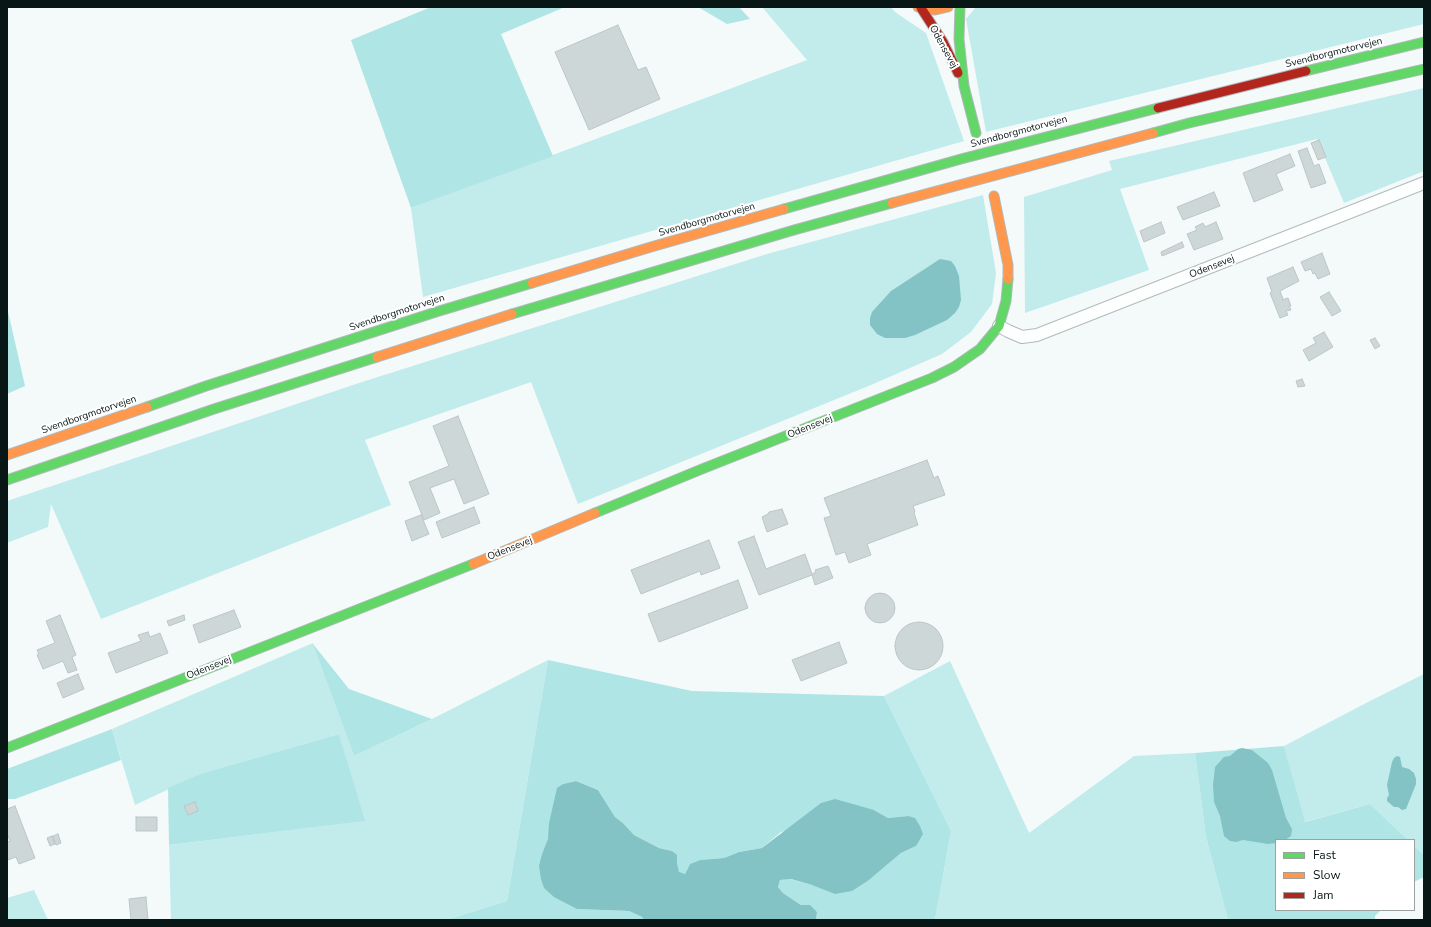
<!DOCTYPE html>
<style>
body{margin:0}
#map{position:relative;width:1431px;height:927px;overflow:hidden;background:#f4fafa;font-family:"Nunito Sans",sans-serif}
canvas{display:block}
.frame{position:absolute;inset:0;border:8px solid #081616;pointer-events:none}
.legend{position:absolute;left:1275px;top:839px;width:140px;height:72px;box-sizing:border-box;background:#fff;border:1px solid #9ca2a2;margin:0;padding:5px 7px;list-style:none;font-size:12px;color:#081616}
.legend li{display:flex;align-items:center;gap:8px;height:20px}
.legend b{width:20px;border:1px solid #9ca2a2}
</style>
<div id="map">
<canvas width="1431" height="927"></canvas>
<div class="frame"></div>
<ul class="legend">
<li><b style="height:5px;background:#63d668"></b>Fast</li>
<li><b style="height:5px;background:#ff974d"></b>Slow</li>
<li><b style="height:5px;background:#b3261e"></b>Jam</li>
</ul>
</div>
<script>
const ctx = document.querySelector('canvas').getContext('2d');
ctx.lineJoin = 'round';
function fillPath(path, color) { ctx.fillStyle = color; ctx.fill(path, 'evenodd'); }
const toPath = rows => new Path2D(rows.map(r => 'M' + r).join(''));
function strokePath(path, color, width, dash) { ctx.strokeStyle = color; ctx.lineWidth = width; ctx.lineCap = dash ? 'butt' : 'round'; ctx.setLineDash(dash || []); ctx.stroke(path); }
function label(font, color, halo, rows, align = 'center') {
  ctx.font = font + ' "Nunito Sans",sans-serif'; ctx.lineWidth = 4; ctx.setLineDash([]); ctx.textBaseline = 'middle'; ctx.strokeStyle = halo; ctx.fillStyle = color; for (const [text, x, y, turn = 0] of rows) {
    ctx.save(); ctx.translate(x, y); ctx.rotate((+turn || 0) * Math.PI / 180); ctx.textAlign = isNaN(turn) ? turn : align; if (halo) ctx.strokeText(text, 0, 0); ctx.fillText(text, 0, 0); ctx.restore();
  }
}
fillPath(toPath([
 [762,7,891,7,895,12,926,33,964,141,423,297,411,208,807,60],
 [976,7,1424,7,1424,24,986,132,966,19],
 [1424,88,1424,171,1344,203,1317,139,1120,189,1149,270,1025,313,1024,197,1112,170,1109,161],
 [983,195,996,273,992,304,971,332,942,354,871,385,578,504,531,382,365,440,391,505,101,619,51,504,48,527,7,543,7,501,362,382,767,254],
 [313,643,354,756,432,719,548,660,507,901,446,920,171,920,169,845,364,821,339,734,203,773,135,805,112,729],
 [950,661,1029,833,1134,756,1195,753,1206,837,1228,920,935,920,951,831,884,696],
 [1424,674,1424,855,1414,846,1414,840,1408,840,1370,804,1304,822,1284,746,1368,702],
 [34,890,48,920,7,920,7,898]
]), '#c2ebeb');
fillPath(toPath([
 [431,7,565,7,501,34,553,156,411,208,351,40],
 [698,7,739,7,750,19,727,24],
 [7,307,25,386,7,394],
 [313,644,349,689,432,719,354,756],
 [548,660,692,691,884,696,951,831,935,920,816,920,817,912,801,905,783,893,778,887,780,880,790,879,812,885,869,880,901,853,916,846,908,816,888,818,874,810,781,832,762,848,739,852,724,858,700,860,690,864,685,874,679,873,672,851,659,848,634,835,623,823,615,817,598,790,576,781,563,784,549,823,549,839,542,854,577,909,629,911,642,917,644,920,446,920,507,901],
 [112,729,121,760,15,799,7,799,7,769],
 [339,734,365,821,169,845,168,788,203,773],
 [1284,746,1305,822,1370,804,1408,840,1276,840,1276,910,1381,910,1375,916,1375,920,1228,920,1206,837,1195,753],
 [1414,846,1424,855,1424,877,1414,882]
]), '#b0e5e5');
fillPath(toPath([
 [940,259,951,261,955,266,959,276,961,300,959,307,955,313,947,320,915,335,905,338,885,338,877,334,870,325,870,318,872,312,891,291],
 [1242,748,1252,750,1268,763,1272,770,1286,818,1292,829,1291,836,1285,840,1276,840,1276,843,1268,844,1243,840,1236,842,1230,841,1224,836,1220,816,1214,802,1213,785,1215,767,1224,757,1230,756,1238,749],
 [1397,756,1400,757,1402,767,1409,769,1414,773,1416,779,1416,784,1406,809,1402,810,1398,807,1394,807,1387,801,1387,798,1389,795,1387,785,1392,762,1394,758],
 [576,781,598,790,615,817,623,823,634,835,659,848,672,851,677,855,677,864,679,872,685,874,690,864,700,860,724,858,739,852,762,848,821,803,835,799,874,810,888,818,908,816,915,818,920,826,923,834,916,846,901,853,869,880,852,891,835,894,812,885,791,879,780,880,778,887,783,893,801,905,810,905,817,912,816,920,644,920,642,917,629,911,577,909,554,897,544,888,541,879,539,866,542,854,548,839,549,823,557,788,563,784]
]), '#83c3c5');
const building = toPath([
 [618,25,638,70,646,67,660,99,589,130,555,52,618,25],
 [1319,140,1326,157,1318,160,1311,143,1319,140],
 [1307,148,1314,166,1319,164,1326,183,1311,188,1298,151,1307,148],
 [1290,154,1295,166,1276,174,1283,190,1254,202,1243,173,1290,154],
 [1214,192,1220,206,1183,220,1177,207,1214,192],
 [1161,222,1165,233,1144,242,1140,231,1161,222],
 [1216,222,1223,239,1194,250,1187,234,1197,230,1195,227,1203,223,1205,227,1216,222],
 [1182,242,1184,247,1162,256,1161,252,1182,242],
 [1322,253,1330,274,1318,279,1315,273,1313,274,1311,269,1305,271,1301,262,1322,253],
 [1293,267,1299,281,1280,291,1283,299,1282,300,1288,298,1291,306,1289,306,1291,310,1286,311,1288,315,1280,318,1270,293,1272,292,1267,278,1293,267],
 [1329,292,1341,311,1332,316,1320,297,1329,292],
 [1324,332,1333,347,1309,361,1303,350,1316,343,1313,338,1324,332],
 [1375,338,1380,346,1375,349,1370,340,1375,338],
 [1302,379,1305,386,1298,387,1296,381,1302,379],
 [458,416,489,494,464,504,454,479,430,488,440,513,424,520,409,482,449,466,433,426,458,416],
 [927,460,934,478,938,476,945,495,913,506,915,512,914,513,918,525,867,544,871,555,849,563,845,552,836,555,824,518,831,516,824,498,927,460],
 [474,507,480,523,442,538,436,522,474,507],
 [782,509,788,524,767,532,762,517,768,514,769,512,782,509],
 [421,515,429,534,412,541,405,521,421,515],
 [754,536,766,569,805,554,812,574,816,572,815,570,828,566,833,578,815,585,812,575,759,595,738,542,754,536],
 [709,540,720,568,701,575,700,571,641,594,631,570,709,540],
 [738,580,748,608,659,642,648,614,738,580],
 '865 608a15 15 0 1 1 30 0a15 15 0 1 1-30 0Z',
 [234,610,241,627,199,643,193,625,234,610],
 [60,615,76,655,72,657,77,670,68,673,63,661,43,669,37,655,39,654,37,650,55,643,46,621,60,615],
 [184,615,185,620,169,626,167,621,184,615],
 '895 646a24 24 0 1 1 48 0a24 24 0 1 1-48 0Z',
 [148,632,150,637,160,633,168,653,116,673,108,653,141,641,138,635,148,632],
 [839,642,847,663,801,681,792,660,839,642],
 [78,674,84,689,63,698,57,683,78,674],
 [195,802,198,811,188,815,184,806,195,802],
 [15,806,35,858,19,864,16,857,8,860,7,856,7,842,10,841,7,834,7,809,15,806],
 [136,817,157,817,157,831,136,831,136,817],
 [58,834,61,843,56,845,53,836,58,834],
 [52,836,55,844,50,846,47,838,52,836],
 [146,897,148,920,131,920,129,899,146,897]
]);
fillPath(building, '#ced7d7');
strokePath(building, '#bcc6c6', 1);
const street = toPath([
 [999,326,1008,331,1022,337,1037,335,1424,183]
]);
const fast = toPath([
 [960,7,959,39,964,86,976,133],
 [1306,71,1424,42],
 [1153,133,1189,123,1424,69],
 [784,209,961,159,1158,108],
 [512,314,794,230,892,203],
 [147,407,206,386,436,312,532,283],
 [7,480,214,409,377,357],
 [595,513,702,469,932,378,954,367,980,349,999,326,1006,301,1008,279],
 [7,748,473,564]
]);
const slow = toPath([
 [918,7,935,10,948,7],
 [994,196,1008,265,1008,279],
 [892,203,1153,133],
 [532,283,651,247,784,209],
 [377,357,512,314],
 [7,455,147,407],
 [473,564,595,513]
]);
const jam = toPath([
 [921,8,943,42,958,73],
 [1158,108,1306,71]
]);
strokePath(street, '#b0baba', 14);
strokePath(fast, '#b0baba', 11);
strokePath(slow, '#b0baba', 11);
strokePath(jam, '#b0baba', 11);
strokePath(street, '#fdfefe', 12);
strokePath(fast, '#63d668', 9);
strokePath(slow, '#ff974d', 9);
strokePath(jam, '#b3261e', 9);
label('10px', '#081616', '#fff', [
 ["Odensevej",943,47,61],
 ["Svendborgmotorvejen",1334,53,-14],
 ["Svendborgmotorvejen",1019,132,-15],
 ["Svendborgmotorvejen",707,220,-16],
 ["Odensevej",1212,267,-21],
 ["Svendborgmotorvejen",397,313,-18],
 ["Svendborgmotorvejen",89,415,-19],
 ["Odensevej",810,427,-22],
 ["Odensevej",510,549,-22],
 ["Odensevej",209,668,-22]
]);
</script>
